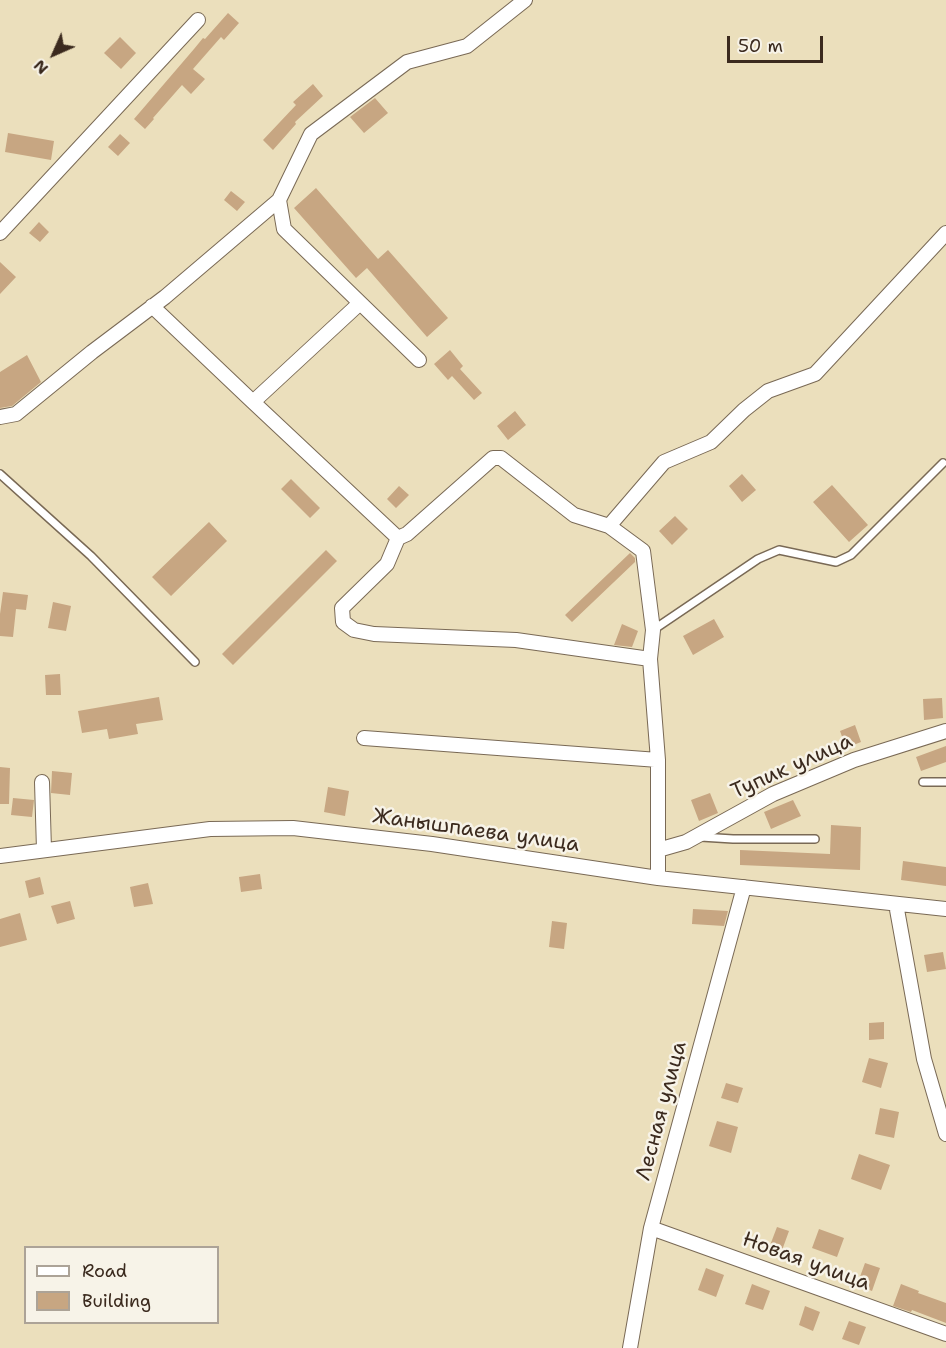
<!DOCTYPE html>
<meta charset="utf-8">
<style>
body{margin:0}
#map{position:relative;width:946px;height:1348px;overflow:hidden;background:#ebdfbc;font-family:"Shantell Sans",sans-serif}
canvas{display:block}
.legend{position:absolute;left:24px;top:1246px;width:195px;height:78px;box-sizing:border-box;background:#f7f3e8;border:2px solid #aca397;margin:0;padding:8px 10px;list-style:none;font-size:18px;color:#3b2a1e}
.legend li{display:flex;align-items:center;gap:12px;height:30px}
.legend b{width:30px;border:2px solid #aca397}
.north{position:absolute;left:24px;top:24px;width:60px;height:60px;-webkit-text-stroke:4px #f7f3e8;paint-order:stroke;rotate:225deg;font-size:16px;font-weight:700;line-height:24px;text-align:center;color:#3b2a1e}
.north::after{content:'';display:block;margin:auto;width:21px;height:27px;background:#3b2a1e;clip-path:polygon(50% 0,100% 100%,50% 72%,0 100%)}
.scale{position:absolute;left:727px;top:36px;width:96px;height:27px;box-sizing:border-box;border:3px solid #3b2a1e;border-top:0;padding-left:8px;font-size:18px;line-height:21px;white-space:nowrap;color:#3b2a1e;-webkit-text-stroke:4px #f7f3e8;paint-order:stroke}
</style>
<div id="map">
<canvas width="946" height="1348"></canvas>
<ul class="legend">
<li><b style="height:8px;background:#fff"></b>Road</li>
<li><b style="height:16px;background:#c7a682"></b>Building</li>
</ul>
<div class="north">N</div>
<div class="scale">50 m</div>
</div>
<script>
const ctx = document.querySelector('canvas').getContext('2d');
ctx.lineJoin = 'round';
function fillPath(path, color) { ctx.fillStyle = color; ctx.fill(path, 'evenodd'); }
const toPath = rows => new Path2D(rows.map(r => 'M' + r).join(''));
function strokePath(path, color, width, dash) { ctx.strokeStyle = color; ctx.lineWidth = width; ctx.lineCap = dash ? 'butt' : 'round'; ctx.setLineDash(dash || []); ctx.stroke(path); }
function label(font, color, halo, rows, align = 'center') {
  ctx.font = font + ' "Shantell Sans",sans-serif'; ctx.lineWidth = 5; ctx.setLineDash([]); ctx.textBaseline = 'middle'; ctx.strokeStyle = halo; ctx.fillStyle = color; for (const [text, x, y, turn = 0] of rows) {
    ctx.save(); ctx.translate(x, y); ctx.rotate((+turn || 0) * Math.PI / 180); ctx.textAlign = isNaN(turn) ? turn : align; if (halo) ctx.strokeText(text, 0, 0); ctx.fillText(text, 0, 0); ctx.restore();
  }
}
fillPath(toPath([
 [228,13,239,23,224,40,221,37,193,69,205,79,191,94,182,85,153,118,154,119,145,129,134,119,194,49,203,38,205,39],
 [120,37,136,53,121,69,104,53],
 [313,84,323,96,295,122,296,124,273,150,263,140,296,105,293,102],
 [375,98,388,113,364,133,350,117],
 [8,133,54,141,51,160,5,152],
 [120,134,130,143,118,156,108,147],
 [316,188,378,259,388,250,448,318,427,337,367,268,356,278,294,208],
 [231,191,245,202,237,211,224,200],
 [39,222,49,232,40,242,29,233],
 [0,262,16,277,0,294],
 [450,350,463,366,460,369,482,393,474,400,452,376,448,380,434,364],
 [27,355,41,382,12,406,0,408,0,372],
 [515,411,526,425,508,440,497,426],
 [742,474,756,490,742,502,729,486],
 [291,479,320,508,310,518,281,489],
 [832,485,868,525,849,542,813,502],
 [399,486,409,495,396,508,387,499],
 [675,516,688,529,672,545,659,531],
 [209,522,227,541,171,596,152,577],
 [326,550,337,561,233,665,222,654],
 [630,553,635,558,635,562,572,622,565,615],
 [3,592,28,595,26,610,16,609,13,637,0,636,0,614],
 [53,602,71,606,66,631,48,628],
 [714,619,724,637,693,655,683,636],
 [622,624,638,631,632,647,614,645],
 [60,674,61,695,46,695,45,675],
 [159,697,163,720,136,724,138,734,109,739,107,729,82,733,78,711],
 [942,698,943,718,924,720,923,699],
 [855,725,861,742,846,748,840,731],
 [946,746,946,762,921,771,916,757],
 [0,767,10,768,9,804,0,804],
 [52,771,72,773,70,795,51,793],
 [328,787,349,791,345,816,324,812],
 [710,793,718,813,699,821,691,800],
 [13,798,34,800,32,817,11,815],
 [793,800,801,816,771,829,764,812],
 [831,825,861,827,860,870,740,865,740,850,830,854],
 [903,861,946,867,946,886,901,880],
 [260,874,262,889,241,892,239,877],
 [40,877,44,894,29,898,25,881],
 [148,883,153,904,134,907,130,887],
 [70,901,75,919,57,924,51,906],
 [693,909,728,911,724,926,692,924],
 [20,913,27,940,0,947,0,919],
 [552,921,567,923,564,949,549,947],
 [943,952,946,969,927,972,924,955],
 [884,1022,884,1039,869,1040,869,1023],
 [869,1058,888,1063,881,1088,862,1082],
 [726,1083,743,1088,738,1103,721,1098],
 [880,1108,899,1112,894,1138,875,1134],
 [717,1121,738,1127,731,1153,709,1146],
 [859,1154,890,1165,881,1190,851,1179],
 [777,1227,789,1231,781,1253,769,1248],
 [819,1229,844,1238,837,1257,812,1248],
 [865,1263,880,1268,872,1291,857,1285],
 [706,1268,724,1275,716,1297,698,1290],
 [752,1284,770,1291,763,1310,745,1304],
 [901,1284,919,1291,918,1293,946,1303,946,1323,912,1310,911,1312,893,1306],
 [805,1306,820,1312,813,1331,799,1325],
 [849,1321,866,1327,859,1345,842,1339]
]), '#c7a682');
const lane = toPath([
 [0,474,91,556,195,662],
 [653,630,758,559,779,550,836,562,851,555,943,463],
 [923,782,946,782],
 [701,837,733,839,815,839]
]);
const street = toPath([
 [279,200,284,229,419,360],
 [0,233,198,20],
 [152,306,253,402,360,303],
 [253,402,398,538,407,534,493,458,501,458,574,515,609,526],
 [0,417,16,414,92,352,165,297,279,200,311,134,407,62,467,46,525,0],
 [398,538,387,564,342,608,343,622,354,630,374,634,516,640,650,659],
 [364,738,658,760],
 [42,782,44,850],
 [658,850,686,842,773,794,854,760,946,731],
 [0,856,210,829,293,828,432,844,658,878,946,909],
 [658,878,658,760,650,659,653,630,643,551,609,526,664,462,711,442,744,410,768,391,815,374,946,233],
 [896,904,924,1059,946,1134],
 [651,1228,946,1334],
 [630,1348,651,1228,744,887]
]);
strokePath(lane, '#796955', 10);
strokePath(street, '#796955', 16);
strokePath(lane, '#fff', 7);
strokePath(street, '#fff', 14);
label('21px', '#3b2a1e', '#f7f3e8', [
 ["Тупик улица",792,767,-24],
 ["Жанышпаева улица",476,831,8],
 ["Лесная улица",662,1111,-75],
 ["Новая улица",806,1262,20]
]);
</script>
